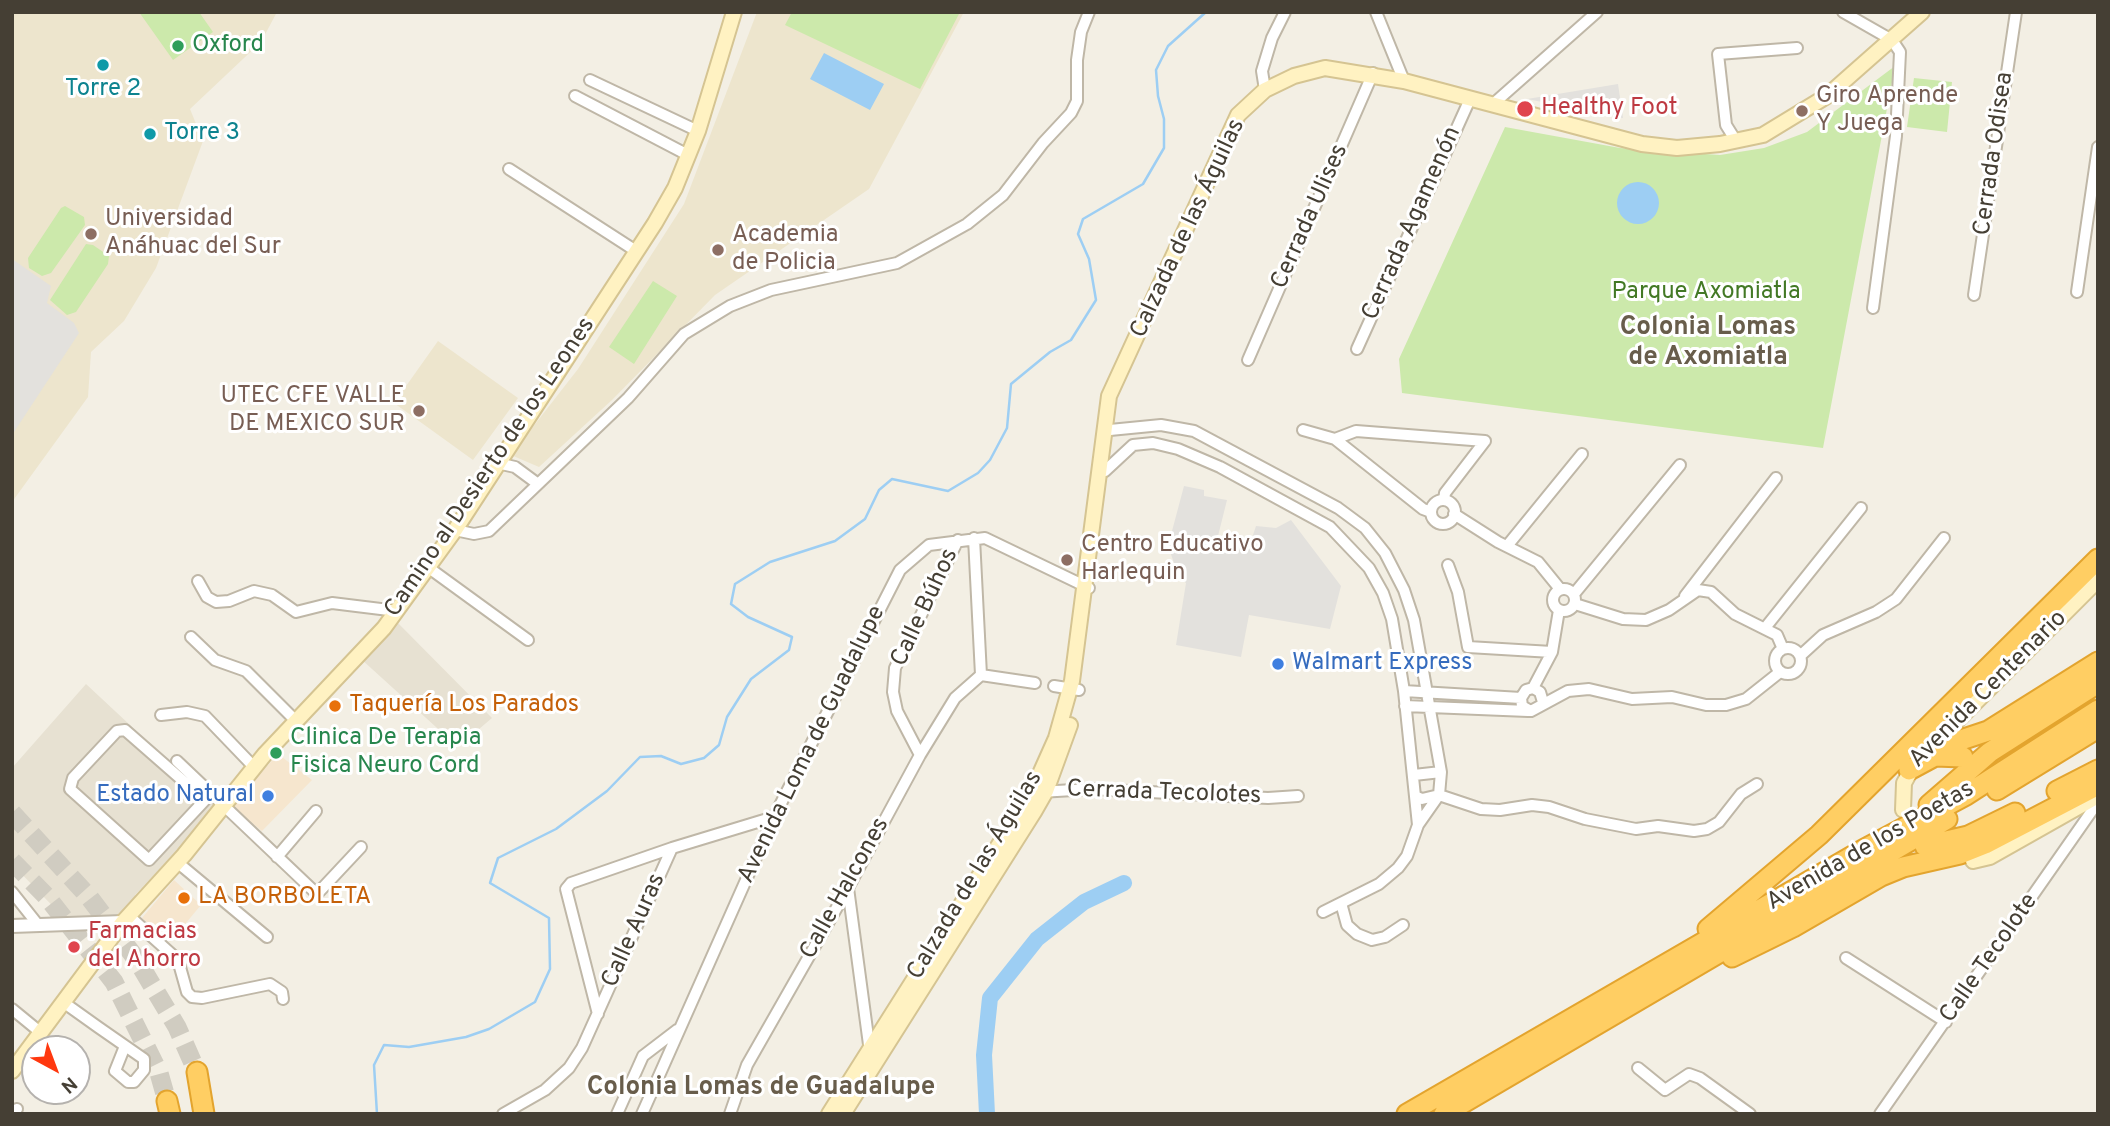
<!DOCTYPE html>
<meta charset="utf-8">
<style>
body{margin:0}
#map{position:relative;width:2110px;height:1126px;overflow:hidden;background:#f3efe4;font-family:Overpass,sans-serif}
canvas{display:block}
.frame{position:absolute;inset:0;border:14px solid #453f34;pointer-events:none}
.north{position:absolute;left:21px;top:1035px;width:70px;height:70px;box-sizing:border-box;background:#fff;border:2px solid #b5b2ae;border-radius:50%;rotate:139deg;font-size:19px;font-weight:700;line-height:28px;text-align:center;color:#453f34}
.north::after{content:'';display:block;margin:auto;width:24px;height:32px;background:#ff380f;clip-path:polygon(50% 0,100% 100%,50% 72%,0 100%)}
</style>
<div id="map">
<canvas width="2110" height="1126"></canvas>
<div class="frame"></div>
<div class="north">N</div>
</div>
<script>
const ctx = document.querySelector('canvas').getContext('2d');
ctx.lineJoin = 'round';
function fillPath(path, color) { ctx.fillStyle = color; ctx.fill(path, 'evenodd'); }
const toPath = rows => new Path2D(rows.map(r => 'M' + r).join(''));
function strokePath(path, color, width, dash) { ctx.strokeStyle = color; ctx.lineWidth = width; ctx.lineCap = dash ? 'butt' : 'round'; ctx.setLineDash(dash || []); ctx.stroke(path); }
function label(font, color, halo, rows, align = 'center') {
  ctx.font = font + ' Overpass,sans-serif'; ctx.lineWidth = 6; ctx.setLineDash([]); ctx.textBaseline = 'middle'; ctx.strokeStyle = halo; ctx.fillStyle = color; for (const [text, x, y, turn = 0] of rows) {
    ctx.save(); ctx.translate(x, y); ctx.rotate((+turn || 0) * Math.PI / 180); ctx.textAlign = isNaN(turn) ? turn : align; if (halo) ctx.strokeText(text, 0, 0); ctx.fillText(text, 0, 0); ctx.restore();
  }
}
fillPath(toPath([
 [395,620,492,718,458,747,361,659],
 [86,684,218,807,135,895,137,897,116,921,70,924,12,864,12,768]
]), '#e7e1d2');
fillPath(toPath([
 [278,754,312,780,262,831,231,806],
 [174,880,201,905,170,942,142,918]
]), '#f6e6ce');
fillPath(toPath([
 [12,12,277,12,261,42,190,109,203,141,156,268,124,321,91,352,88,397,12,502],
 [757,12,964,12,869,189,715,295,612,400,539,467,511,455,578,369,684,204],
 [438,341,518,398,473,460,394,403]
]), '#ede5cd');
fillPath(toPath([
 [139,12,199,12,213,32,173,60],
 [792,12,960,12,920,89,785,25],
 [1895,66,1823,448,1402,393,1399,359,1505,127,1620,148,1720,155,1764,148,1807,132],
 [1914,78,1952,82,1947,132,1907,127],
 [65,206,84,217,85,225,51,273,42,276,29,268,28,258,61,208],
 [86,244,93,245,109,256,108,264,76,312,67,315,50,300],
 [653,281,677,296,634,364,609,347]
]), '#cce9ab');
fillPath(toPath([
 [1618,84,1623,118,1527,99,1600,87],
 [12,259,51,286,47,303,74,323,79,333,12,435],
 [1184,486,1204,490,1204,496,1227,500,1217,540,1250,544,1256,526,1276,528,1291,520,1341,586,1330,629,1249,615,1241,657,1176,645,1186,583,1179,577,1168,546]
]), '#e3e1dd');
fillPath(toPath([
 [824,53,884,84,870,110,810,79],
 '1617 203a21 21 0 1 1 42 0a21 21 0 1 1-42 0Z'
]), '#9dcef3');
strokePath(toPath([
 [377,1114,374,1065,384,1045,409,1047,466,1037,489,1029,535,1002,550,969,549,918,490,883,498,858,556,829,607,791,640,757,661,756,681,764,704,758,719,745,727,717,751,679,789,650,792,637,748,617,731,604,735,584,770,562,835,541,865,519,879,490,892,479,948,491,978,473,990,460,1007,428,1011,384,1050,352,1071,340,1096,300,1089,259,1078,234,1083,219,1143,184,1164,148,1164,119,1158,96,1156,70,1168,46,1206,12]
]), '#9dcef3', 2.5);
strokePath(toPath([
 [987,1114,984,1055,990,998,1037,939,1084,902,1124,883]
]), '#9dcef3', 16);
strokePath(toPath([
 [12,813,89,897,137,960,177,1027,197,1072],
 [12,861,47,897,114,982,159,1073,167,1101]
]), '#d0ccc1', 19, [19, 10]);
const minor = toPath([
 [1376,12,1404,81],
 [1843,12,1892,40,1900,52,1896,136,1873,308],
 [590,80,698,131],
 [1265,90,1262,71,1272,38,1285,12],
 [575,96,688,155],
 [1492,105,1597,12],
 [1736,141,1726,125,1718,54,1797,48],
 [509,169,636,251],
 [2077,292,2098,147],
 [1974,295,2016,12],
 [1357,349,1470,99],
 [1248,360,1373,73],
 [1110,430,1161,425,1194,431,1338,508,1365,528,1385,553,1404,590,1414,620,1441,772,1439,795,1418,825],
 [1303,430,1335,439,1423,509,1431,512],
 [1335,439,1356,431,1485,441],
 [497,463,515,467,538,484],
 [1105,471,1133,445,1153,443,1178,449,1220,467,1330,527,1369,568,1383,593,1392,619,1404,691,1418,825,1407,856,1398,868,1379,884,1323,912],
 [1444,500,1445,493,1485,441],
 '1431 512a12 12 0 1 1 24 0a12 12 0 1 1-24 0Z',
 [1454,514,1498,542,1538,562,1560,589],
 [455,530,474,534,489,531,628,398,684,334,730,306,771,290,897,263,967,224,1003,195,1043,143,1071,113,1077,101,1077,60,1081,32,1089,12],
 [974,538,981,675],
 [1507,546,1582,454],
 [1448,565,1458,592,1468,647,1552,652],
 [429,568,528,640],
 [198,581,207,597,216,602,229,601,254,591,272,595,296,612,332,603,397,611],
 '1553 600a11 11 0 1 1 22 0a11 11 0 1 1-22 0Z',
 [1574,594,1680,465],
 [1685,596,1776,478],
 [1575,604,1623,619,1646,620,1669,610,1698,590,1711,592,1735,614,1777,635,1783,649],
 [1765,628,1861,508],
 [191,637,215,660,246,671,297,722],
 '1775 661a13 13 0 1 1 26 0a13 13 0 1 1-26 0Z',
 [1800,656,1823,635,1876,612,1896,599,1944,538],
 [1054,686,1079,690],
 [1533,688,1552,652,1559,610],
 [1404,691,1521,698],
 [1543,702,1540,692,1533,688,1526,690,1521,698,1522,706,1531,711,1568,691,1589,689,1632,699,1672,697,1706,705,1726,705,1746,699,1780,672],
 [1405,706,1528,711],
 [161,715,187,712,205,716,254,767],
 [125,730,205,800,149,860,70,789,73,778,117,731,125,730],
 [920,755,897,711,893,692,895,668,958,540],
 [177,761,317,894,361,847],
 [1414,775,1441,772],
 [1040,792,1090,789,1268,798,1298,796],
 [1415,796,1422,799,1439,795,1481,809,1500,810,1532,805,1549,807,1585,819,1636,829,1658,826,1694,831,1707,829,1719,822,1741,794,1757,784],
 [277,857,316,811],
 [177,862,267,937],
 [848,888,870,1052],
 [12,892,39,926],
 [1341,903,1347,925,1357,934,1372,940,1385,937,1403,925],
 [129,916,178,960,187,992,192,997,202,998,270,984,282,992,283,999],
 [1846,958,1946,1022],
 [63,1002,98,1027,144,1059,144,1070,134,1082,128,1082,115,1071,125,1046],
 [12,1009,40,1032],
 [598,1014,566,889,571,883,672,848,774,817],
 [1638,1068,1665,1090,1689,1074,1700,1078,1750,1114],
 [13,1114,17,1109],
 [503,1114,545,1090,569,1068,582,1048,672,848],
 [617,1114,643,1056,677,1030],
 [642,1114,774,817,900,570,929,545,985,538,1089,588],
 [730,1114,747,1065,848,888,920,755,955,698,981,675,1035,683],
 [1880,1114,2098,802]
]);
const tertiary = toPath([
 [12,926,123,922]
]);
const secondary = toPath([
 [1928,750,2098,580],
 [1903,810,1904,783,1914,765],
 [1973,861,1990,857,2098,796],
 [12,1071,123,922,184,855,265,754,384,628,455,530,655,223,675,188,698,131,734,12],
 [829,1114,1031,794,1056,738,1072,681,1109,396,1238,115,1265,90,1294,76,1325,68,1404,81,1642,144,1677,148,1720,144,1763,135,1827,96,1922,12],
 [843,1114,1034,812,1046,791,1070,725]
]);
const motorway = toPath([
 [1925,752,1988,731,2098,662],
 [1909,770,1935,756,1963,757],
 [1997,790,2098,728],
 [2057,791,2098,770],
 [1929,805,1990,752,2098,683],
 [1925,846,1968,836,2015,813],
 [1708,929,1819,835,2098,559],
 [1732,957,1793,927,1881,876,1903,867,1960,854,1985,844,2098,785],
 [197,1072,204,1114],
 [167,1101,170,1114],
 [1407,1114,1863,850,1966,795,2098,710],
 [1444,1114,1947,819]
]);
strokePath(minor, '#bfb7a7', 14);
strokePath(tertiary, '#bfb7a7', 16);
strokePath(secondary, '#d5c492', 18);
strokePath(motorway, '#e3a42e', 23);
strokePath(minor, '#fff', 10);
strokePath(tertiary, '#fff', 12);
strokePath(secondary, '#fff2c2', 14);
strokePath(motorway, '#ffce63', 19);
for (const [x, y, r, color] of [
 [178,46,7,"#2e9e5b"],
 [103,65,7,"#0f9aa8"],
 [1525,109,9,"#e0444e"],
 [1802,111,7,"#8d6e63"],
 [150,134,7,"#0f9aa8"],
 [91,234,7,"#8d6e63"],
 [718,250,7,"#8d6e63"],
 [419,411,7,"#8d6e63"],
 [1067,560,7,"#8d6e63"],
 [1278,664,7,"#3f7fe0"],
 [335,706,7,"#e8710a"],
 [276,753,7,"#2e9e5b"],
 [268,796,7,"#3f7fe0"],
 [184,898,7,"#e8710a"],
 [74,947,7,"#e0444e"]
]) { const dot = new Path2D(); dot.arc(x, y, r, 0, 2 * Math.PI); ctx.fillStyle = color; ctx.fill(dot); strokePath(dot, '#fff', 2.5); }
label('24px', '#27864d', '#fff', [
 ["Oxford",192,46],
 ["Clinica De Terapia",290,739],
 ["Fisica Neuro Cord",290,767]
], 'left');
label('24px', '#0d838f', '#fff', [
 ["Torre 2",103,90],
 ["Torre 3",164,134,"left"]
]);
label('24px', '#785e54', '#fff', [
 ["Giro Aprende",1816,97],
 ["Y Juega",1816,125],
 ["Universidad",105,220],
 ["Anáhuac del Sur",105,248],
 ["Academia",732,236],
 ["de Policia",732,264],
 ["UTEC CFE VALLE",405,397,"right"],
 ["DE MEXICO SUR",405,425,"right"],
 ["Centro Educativo",1081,546],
 ["Harlequin",1081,574]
], 'left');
label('24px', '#be3a42', '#fff', [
 ["Healthy Foot",1541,109],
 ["Farmacias",88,933],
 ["del Ahorro",88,961]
], 'left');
label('24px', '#453f34', '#fff', [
 ["Cerrada Odisea",1995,154,-82],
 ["Cerrada Ulises",1311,217,-66],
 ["Cerrada Agamenón",1413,224,-66],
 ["Calzada de las Águilas",1189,229,-65],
 ["Camino al Desierto de los Leones",491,468,-56],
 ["Calle Búhos",926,608,-65],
 ["Avenida Centenario",1989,690,-45],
 ["Avenida Loma de Guadalupe",813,745,-64],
 ["Cerrada Tecolotes",1164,794,2],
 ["Avenida de los Poetas",1871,847,-30],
 ["Calzada de las Águilas",976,876,-59],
 ["Calle Halcones",846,889,-61],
 ["Calle Auras",635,931,-66],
 ["Calle Tecolote",1990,959,-55]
]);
label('24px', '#437925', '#fff', [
 ["Parque Axomiatla",1706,293]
]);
label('24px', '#366cbe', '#fff', [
 ["Walmart Express",1292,664],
 ["Estado Natural",254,796,"right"]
], 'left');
label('24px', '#c56008', '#fff', [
 ["Taquería Los Parados",349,706],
 ["LA BORBOLETA",198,898]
], 'left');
label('bold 26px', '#685d4b', '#fff', [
 ["Colonia Lomas",1708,329],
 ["de Axomiatla",1708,359],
 ["Colonia Lomas de Guadalupe",761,1089]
]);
</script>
